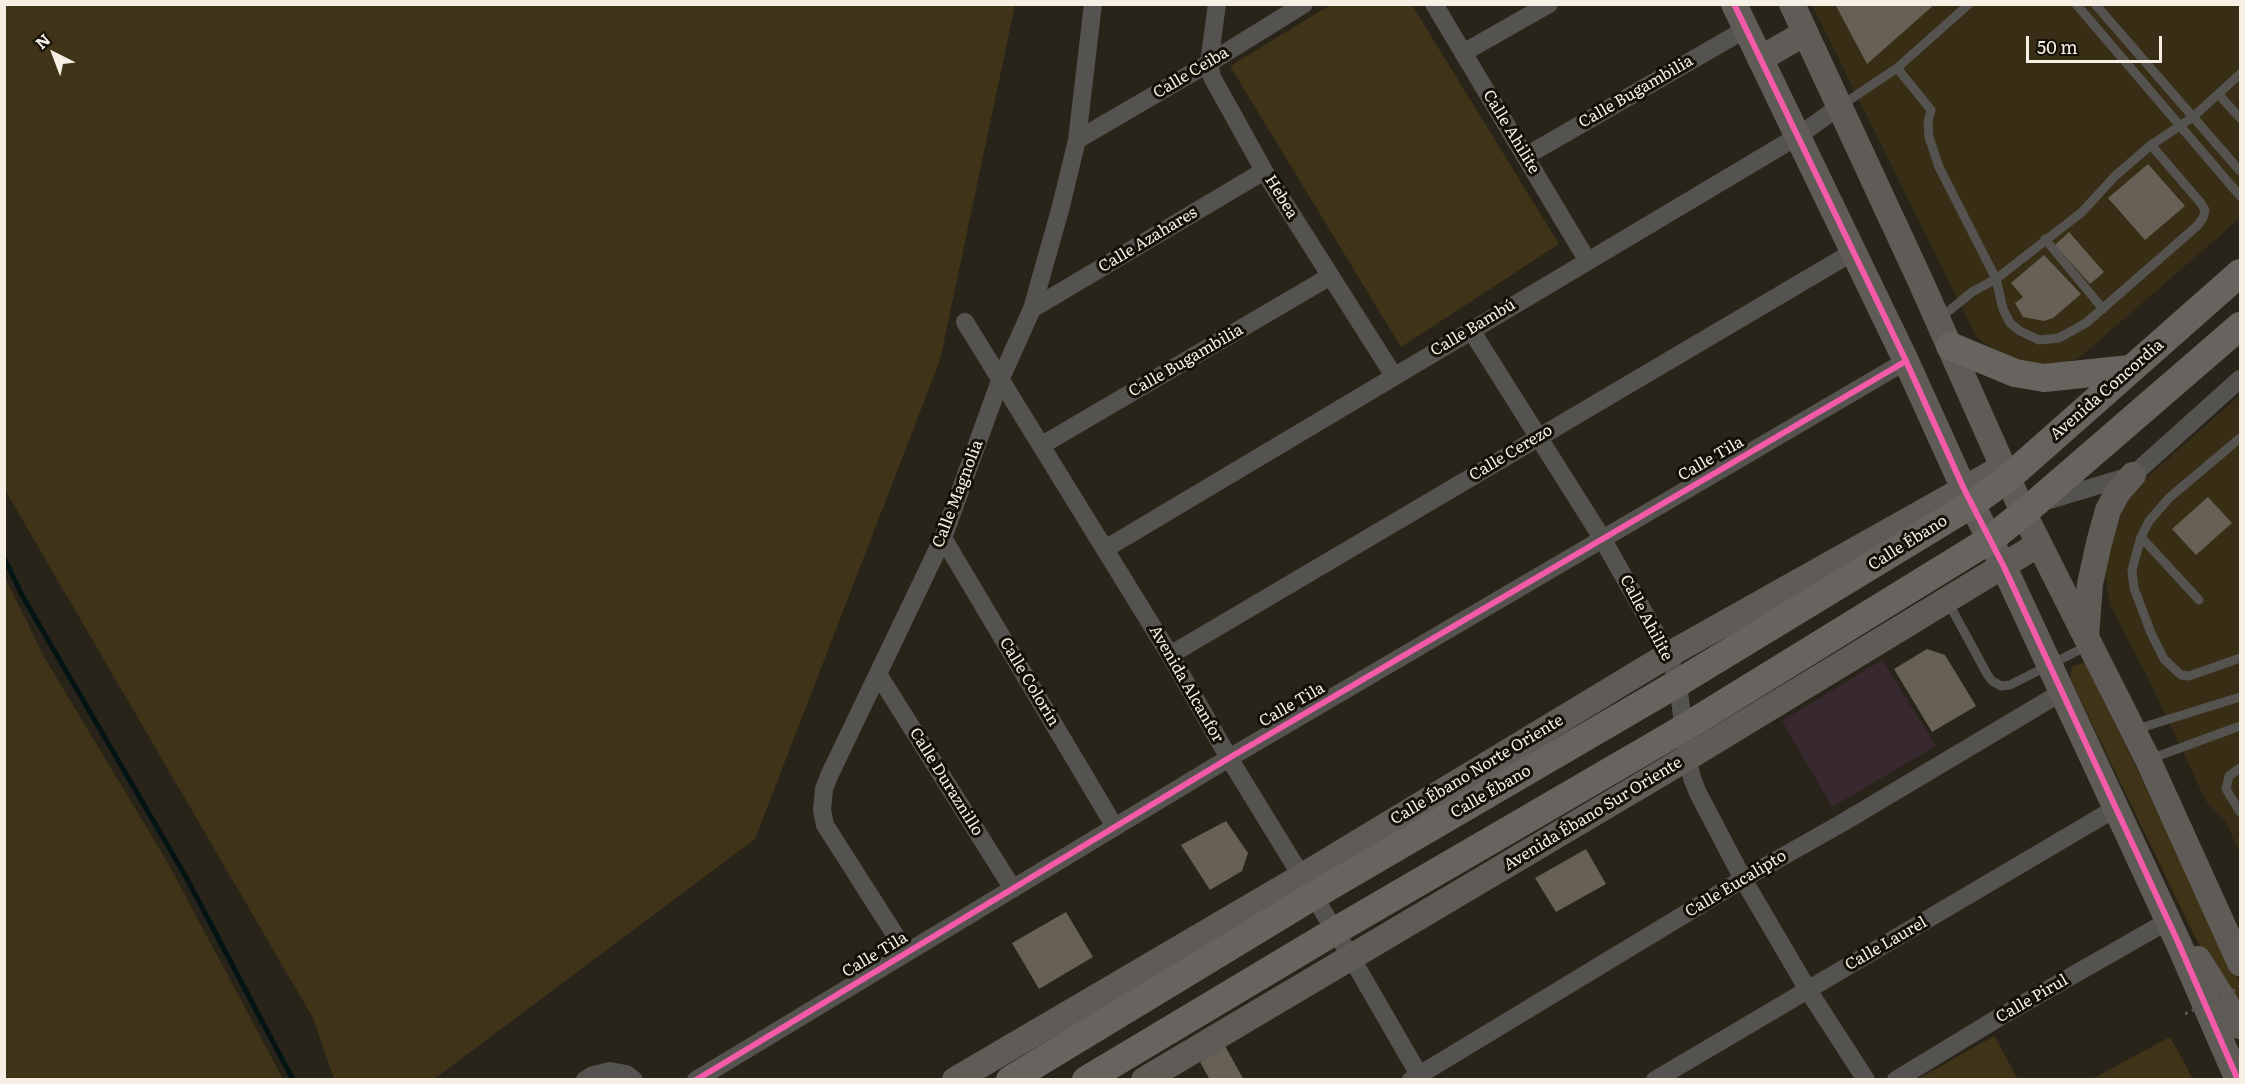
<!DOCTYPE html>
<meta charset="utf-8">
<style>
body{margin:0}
#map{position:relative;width:2245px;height:1084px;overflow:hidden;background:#29241a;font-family:Literata,serif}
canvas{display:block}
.frame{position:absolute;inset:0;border:6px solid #f6f0e4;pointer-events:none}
.north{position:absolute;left:24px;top:24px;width:60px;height:60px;-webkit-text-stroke:4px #141008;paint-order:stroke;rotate:318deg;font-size:16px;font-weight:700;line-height:24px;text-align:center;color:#f6f0e4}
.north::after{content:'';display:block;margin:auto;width:21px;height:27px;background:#f6f0e4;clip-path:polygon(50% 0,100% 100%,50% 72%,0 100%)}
.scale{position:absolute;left:2026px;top:36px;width:136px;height:27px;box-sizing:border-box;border:3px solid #f6f0e4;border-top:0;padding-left:8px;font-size:18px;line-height:21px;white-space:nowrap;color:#f6f0e4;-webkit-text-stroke:4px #141008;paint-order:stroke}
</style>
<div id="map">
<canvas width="2245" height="1084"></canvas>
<div class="frame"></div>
<div class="north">N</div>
<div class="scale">50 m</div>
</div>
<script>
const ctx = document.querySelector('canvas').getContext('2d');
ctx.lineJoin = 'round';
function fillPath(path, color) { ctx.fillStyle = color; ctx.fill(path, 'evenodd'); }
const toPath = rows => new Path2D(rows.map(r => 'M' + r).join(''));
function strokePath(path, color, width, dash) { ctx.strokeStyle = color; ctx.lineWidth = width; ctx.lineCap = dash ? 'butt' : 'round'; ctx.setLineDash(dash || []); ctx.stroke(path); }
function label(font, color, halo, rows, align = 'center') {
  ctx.font = font + ' Literata,serif'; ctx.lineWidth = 6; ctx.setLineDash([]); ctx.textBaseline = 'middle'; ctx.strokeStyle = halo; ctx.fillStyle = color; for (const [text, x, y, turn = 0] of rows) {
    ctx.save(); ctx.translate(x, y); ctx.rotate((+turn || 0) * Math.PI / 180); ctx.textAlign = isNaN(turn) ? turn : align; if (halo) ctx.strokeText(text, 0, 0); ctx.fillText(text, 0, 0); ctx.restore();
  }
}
fillPath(toPath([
 [1812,5,2240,5,2240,218,2080,357,2052,367,2022,364,2000,355,1976,336],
 [2240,395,2240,854,2226,822,2206,801,2152,686,2110,605,2102,554,2114,516,2134,489]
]), '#382e16');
fillPath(toPath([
 [1882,660,1936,746,1832,807,1782,721]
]), '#382930');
fillPath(toPath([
 [1332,4,1412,5,1559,244,1401,347,1230,66],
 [4,5,1015,5,940,360,755,839,434,1079,334,1079,313,1018,5,490],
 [5,577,44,657,165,858,283,1079,5,1079],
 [2085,662,2240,982,2240,1017,2193,933,2070,678,2072,667],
 [1994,1036,2018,1079,1918,1079],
 [2170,1037,2193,1079,2092,1079]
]), '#3f3417');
strokePath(toPath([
 [4,558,23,597,186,877,293,1080]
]), '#041314', 5);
fillPath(toPath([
 [1835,4,1935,4,1867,64],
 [2148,164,2185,206,2145,240,2108,198],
 [2069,232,2104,272,2090,284,2055,245],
 [2044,255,2081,294,2053,318,2044,321,2023,317,2015,303,2023,297,2011,283],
 [2208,497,2232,523,2196,555,2172,529],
 [1927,649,1945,655,1976,706,1932,732,1894,669],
 [1226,821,1248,853,1242,871,1210,890,1181,845],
 [1586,849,1606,884,1556,912,1535,878],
 [1066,912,1093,957,1039,989,1012,943],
 [1225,1046,1244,1080,1210,1080,1200,1062]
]), '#666055');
strokePath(toPath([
 [2076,4,2240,196],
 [2095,4,2240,171],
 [1897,68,1931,110,1928,122,1929,137,1939,167,1996,279,2003,309,2010,323,2020,331,2039,340,2059,338,2086,323,2197,226,2203,218,2205,210,2200,202,2151,145],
 [2219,95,2240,118],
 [1842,105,1897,68,1969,4],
 [2045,239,2103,309],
 [1939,319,1972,292,1996,279,2082,212,2115,176,2151,145,2193,117,2240,74],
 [2240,438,2169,498,2149,521,2141,537,2132,570,2134,588,2151,633,2164,659,2181,675,2189,676,2240,658],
 [2141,537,2199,600],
 [1948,602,1987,674,1992,681,2001,686,2010,685,2089,645],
 [2134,730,2240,697],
 [2150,759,2240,726],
 [2240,768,2229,776,2226,789,2240,812]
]), '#55534f', 9);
strokePath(toPath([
 [1217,4,1209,63,1212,77,1264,171,1394,376],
 [1434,4,1587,260],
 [1463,53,1549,4],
 [1077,140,1209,63,1304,4],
 [1526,156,1746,29],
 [1032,309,1264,171],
 [965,322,1170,655,1229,758,1351,957,1422,1080],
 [1471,330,1602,538,1668,655,1678,683,1687,758,1692,778,1698,793,1743,879,1808,990,1866,1080],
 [1042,445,1329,277],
 [2043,502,2133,475,2240,379],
 [943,538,1115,827],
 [1105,549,1798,136,1840,106],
 [1170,655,1853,252],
 [878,674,1013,889],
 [906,952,825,825,822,810,824,789,829,776,943,538,1001,378,1032,309,1060,210,1077,140,1093,4],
 [585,1080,593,1075,610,1071,626,1074,634,1080],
 [696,1080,1229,758,1906,361],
 [1411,1080,1743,879,1842,823,2062,692],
 [1655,1080,2116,808],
 [1896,1080,1998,1018,2168,921]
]), '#55534f', 18);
strokePath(toPath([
 [1734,4,1906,361,1964,489,2004,567,2178,942,2238,1080],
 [1792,4,1920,280,2023,512,2148,760,2240,963],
 [1760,59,1805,33],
 [2086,637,2090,584,2099,543,2108,510,2118,492,2133,475],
 [2198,959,2240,1026],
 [955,1080,1301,877,1668,655,2003,467],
 [1144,1080,1687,758,2039,544]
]), '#5f5c57', 26);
strokePath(toPath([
 [1950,346,2015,373,2044,378,2130,369],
 [1010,1080,1313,896,1678,683,1972,504,2008,478,2240,273],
 [1086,1080,1335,931,1684,728,1991,539,2033,505,2240,326]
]), '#67635e', 28);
strokePath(toPath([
 [2185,1014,2240,987]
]), '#5a5752', 3, [3, 4.5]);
strokePath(toPath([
 [1734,4,1906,361,1964,489,2004,567,2178,942,2238,1080],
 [696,1080,1229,758,1906,361]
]), '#f35aa7', 6);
label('16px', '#f6f0e4', '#141008', [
 ["Calle Ceiba",1191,73,-31],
 ["Calle Bugambilia",1636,92,-30],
 ["Calle Ahilite",1511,132,59],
 ["Hebea",1281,197,58],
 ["Calle Azahares",1148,240,-31],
 ["Calle Bambú",1473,328,-31],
 ["Calle Bugambilia",1186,361,-30],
 ["Avenida Concordia",2107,390,-41],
 ["Calle Cerezo",1511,453,-31],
 ["Calle Tila",1711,459,-30],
 ["Calle Magnolia",958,494,-69],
 ["Calle Ébano",1908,543,-32],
 ["Calle Ahilite",1646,618,62],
 ["Calle Colorín",1029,682,59],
 ["Avenida Alcanfor",1186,684,60],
 ["Calle Tila",1292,705,-30],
 ["Calle Ébano Norte Oriente",1477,770,-31],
 ["Calle Duraznillo",946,782,58],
 ["Calle Ébano",1491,792,-30],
 ["Avenida Ébano Sur Oriente",1593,814,-31],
 ["Calle Eucalipto",1736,884,-31],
 ["Calle Laurel",1886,944,-30],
 ["Calle Tila",875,955,-31],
 ["Calle Pirul",2032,999,-30]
]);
</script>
